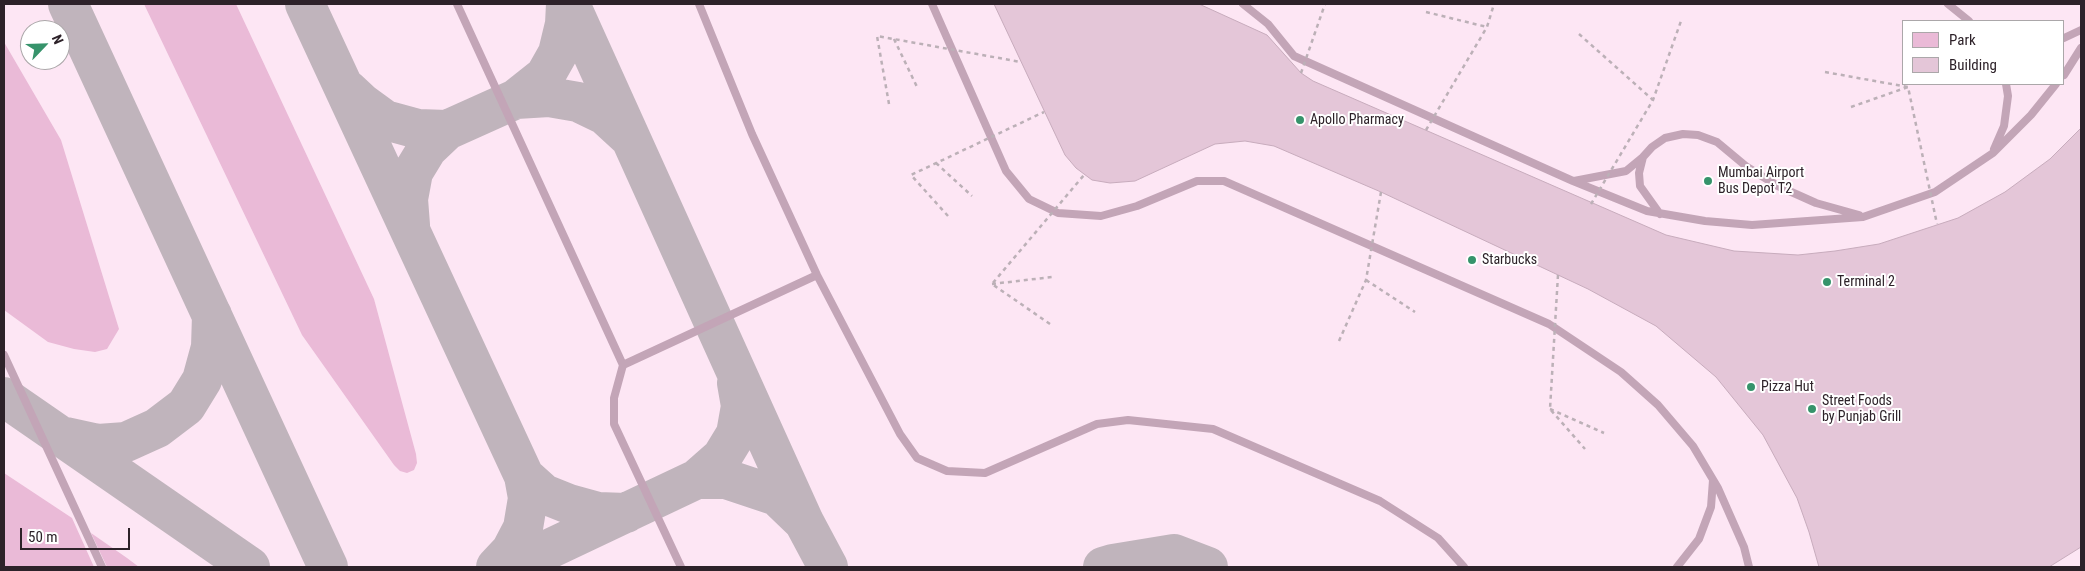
<!DOCTYPE html>
<style>
body{margin:0}
#map{position:relative;width:2085px;height:571px;overflow:hidden;background:#fef1f8;font-family:"Roboto Condensed",sans-serif}
canvas{display:block}
.frame{position:absolute;inset:0;border:5px solid #2d2229;pointer-events:none}
.legend{position:absolute;left:1902px;top:20px;width:162px;height:65px;box-sizing:border-box;background:#fff;border:1px solid #aba7a9;margin:0;padding:6px 9px;list-style:none;font-size:15px;color:#2d2229}
.legend li{display:flex;align-items:center;gap:10px;height:25px}
.legend b{width:25px;border:1px solid #aba7a9}
.north{position:absolute;left:20px;top:20px;width:50px;height:50px;box-sizing:border-box;background:#fff;border:1px solid #aba7a9;border-radius:50%;rotate:66deg;font-size:14px;font-weight:700;line-height:20px;text-align:center;color:#2d2229}
.north::after{content:'';display:block;margin:auto;width:18px;height:22px;background:#36936b;clip-path:polygon(50% 0,100% 100%,50% 72%,0 100%)}
.scale{position:absolute;left:20px;top:528px;width:110px;height:22px;box-sizing:border-box;border:2px solid #2d2229;border-top:0;padding-left:6px;font-size:15px;line-height:18px;white-space:nowrap;color:#2d2229;-webkit-text-stroke:4px #fff;paint-order:stroke}
</style>
<div id="map">
<canvas width="2085" height="571"></canvas>
<div class="frame"></div>
<ul class="legend">
<li><b style="height:14px;background:#eabad7"></b>Park</li>
<li><b style="height:14px;background:#e4c6d8"></b>Building</li>
</ul>
<div class="north">N</div>
<div class="scale">50 m</div>
</div>
<script>
const ctx = document.querySelector('canvas').getContext('2d');
ctx.lineJoin = 'round';
function fillPath(path, color) { ctx.fillStyle = color; ctx.fill(path, 'evenodd'); }
const toPath = rows => new Path2D(rows.map(r => 'M' + r).join(''));
function strokePath(path, color, width, dash) { ctx.strokeStyle = color; ctx.lineWidth = width; ctx.lineCap = dash ? 'butt' : 'round'; ctx.setLineDash(dash || []); ctx.stroke(path); }
function label(font, color, halo, rows, align = 'center') {
  ctx.font = font + ' "Roboto Condensed",sans-serif'; ctx.lineWidth = 4; ctx.setLineDash([]); ctx.textBaseline = 'middle'; ctx.strokeStyle = halo; ctx.fillStyle = color; for (const [text, x, y, turn = 0] of rows) {
    ctx.save(); ctx.translate(x, y); ctx.rotate((+turn || 0) * Math.PI / 180); ctx.textAlign = isNaN(turn) ? turn : align; if (halo) ctx.strokeText(text, 0, 0); ctx.fillText(text, 0, 0); ctx.restore();
  }
}
fillPath(toPath([
 [4,4,2081,4,2081,567,4,567],
 [1904,21,2064,21,2064,84,1904,84],
 [30,30,60,30,60,60,30,60]
]), '#fde6f4');
fillPath(toPath([
 [144,4,236,4,374,299,416,454,417,463,414,470,407,473,400,471,394,465,302,335],
 [4,42,61,140,119,329,107,349,95,352,74,349,48,342,4,310],
 [4,473,72,518,94,567,4,567],
 [91,533,127,558,139,567,107,567]
]), '#eabad7');
strokePath(toPath([
 [68,4,328,567],
 [305,4,524,476,528,498,523,528,511,551,496,567],
 [570,4,804,522,828,567],
 [348,90,363,104,385,120,418,129,447,130],
 [516,99,549,97,578,102,605,115,630,138],
 [410,225,408,199,413,172,427,149,447,130,516,99,545,76,558,53,565,24,566,4],
 [4,397,250,567],
 [66,437,98,444,126,442,157,428,186,406,202,380,211,347,212,315],
 [524,476,544,494,569,504,598,512,626,513],
 [697,479,722,457,736,434,741,406,737,383],
 [511,567,697,479,726,479,777,496,803,521],
 [1103,567,1113,564,1174,554,1208,567]
]), '#c0b4bc', 40);
const building = toPath([
 [994,4,1199,4,1267,35,1301,73,1313,81,1666,235,1734,251,1798,255,1835,251,1879,244,1958,218,2005,192,2050,159,2081,128,2081,547,2049,567,1819,567,1809,532,1797,498,1763,435,1716,377,1656,326,1588,289,1381,192,1274,146,1245,141,1215,144,1135,181,1110,183,1092,180,1076,168,1065,155,994,4]
]);
fillPath(building, '#e4c6d8');
strokePath(building, '#c8acbd', 1);
strokePath(toPath([
 [1426,12,1487,27],
 [1579,34,1653,100],
 [894,39,918,89],
 [1851,107,1908,87],
 [936,163,972,196],
 [1366,280,1415,312],
 [992,284,1052,277],
 [1550,409,1604,433]
]), '#bcb0b7', 2.5, [4, 4]);
strokePath(toPath([
 [457,4,623,365,817,275],
 [699,4,752,134,817,275,900,434,917,458,947,471,985,473,1097,424,1128,420,1213,429,1380,501,1438,538,1464,567],
 [932,4,1006,171,1029,199,1058,213,1101,216,1137,206,1197,181,1224,181,1549,324,1621,372,1658,405,1693,446,1718,488,1744,547,1749,567],
 [1243,4,1268,24,1294,56,1573,181,1647,211,1705,221,1752,225,1863,217,1935,192,1993,153,2031,115,2056,84],
 [1948,4,1969,21],
 [2064,38,2081,30],
 [2064,75,2081,48],
 [1994,149,2004,126,2008,96,2006,84],
 [1574,181,1626,171,1643,157],
 [1660,214,1640,186,1639,173,1643,157,1652,147,1665,138,1683,134,1698,135,1717,142,1747,167,1778,186,1816,203,1859,215],
 [4,355,102,567],
 [623,365,614,398,614,424,681,567],
 [1677,567,1699,539,1711,507,1713,480]
]), '#c3a5b7', 8);
strokePath(toPath([
 [1825,72,1908,87,1937,224],
 [1301,73,1325,4],
 [889,104,877,36,1021,62],
 [1426,130,1487,27,1494,4],
 [1591,204,1653,100,1681,21],
 [948,216,911,175,1044,112],
 [1558,275,1550,409,1585,449],
 [1050,324,992,284,1084,175],
 [1339,341,1366,280,1381,192]
]), '#bcb0b7', 2.5, [4, 4]);
for (const [x, y, r, color] of [
 [1300,120,5,"#36936b"],
 [1708,181,5,"#36936b"],
 [1472,260,5,"#36936b"],
 [1827,282,5,"#36936b"],
 [1751,387,5,"#36936b"],
 [1812,409,5,"#36936b"]
]) { const dot = new Path2D(); dot.arc(x, y, r, 0, 2 * Math.PI); ctx.fillStyle = color; ctx.fill(dot); strokePath(dot, '#fff', 2); }
label('14px', '#2d2229', '#fff', [
 ["Apollo Pharmacy",1310,120],
 ["Mumbai Airport",1718,173],
 ["Bus Depot T2",1718,189],
 ["Starbucks",1482,260],
 ["Terminal 2",1837,282],
 ["Pizza Hut",1761,387],
 ["Street Foods",1822,401],
 ["by Punjab Grill",1822,417]
], 'left');
</script>
